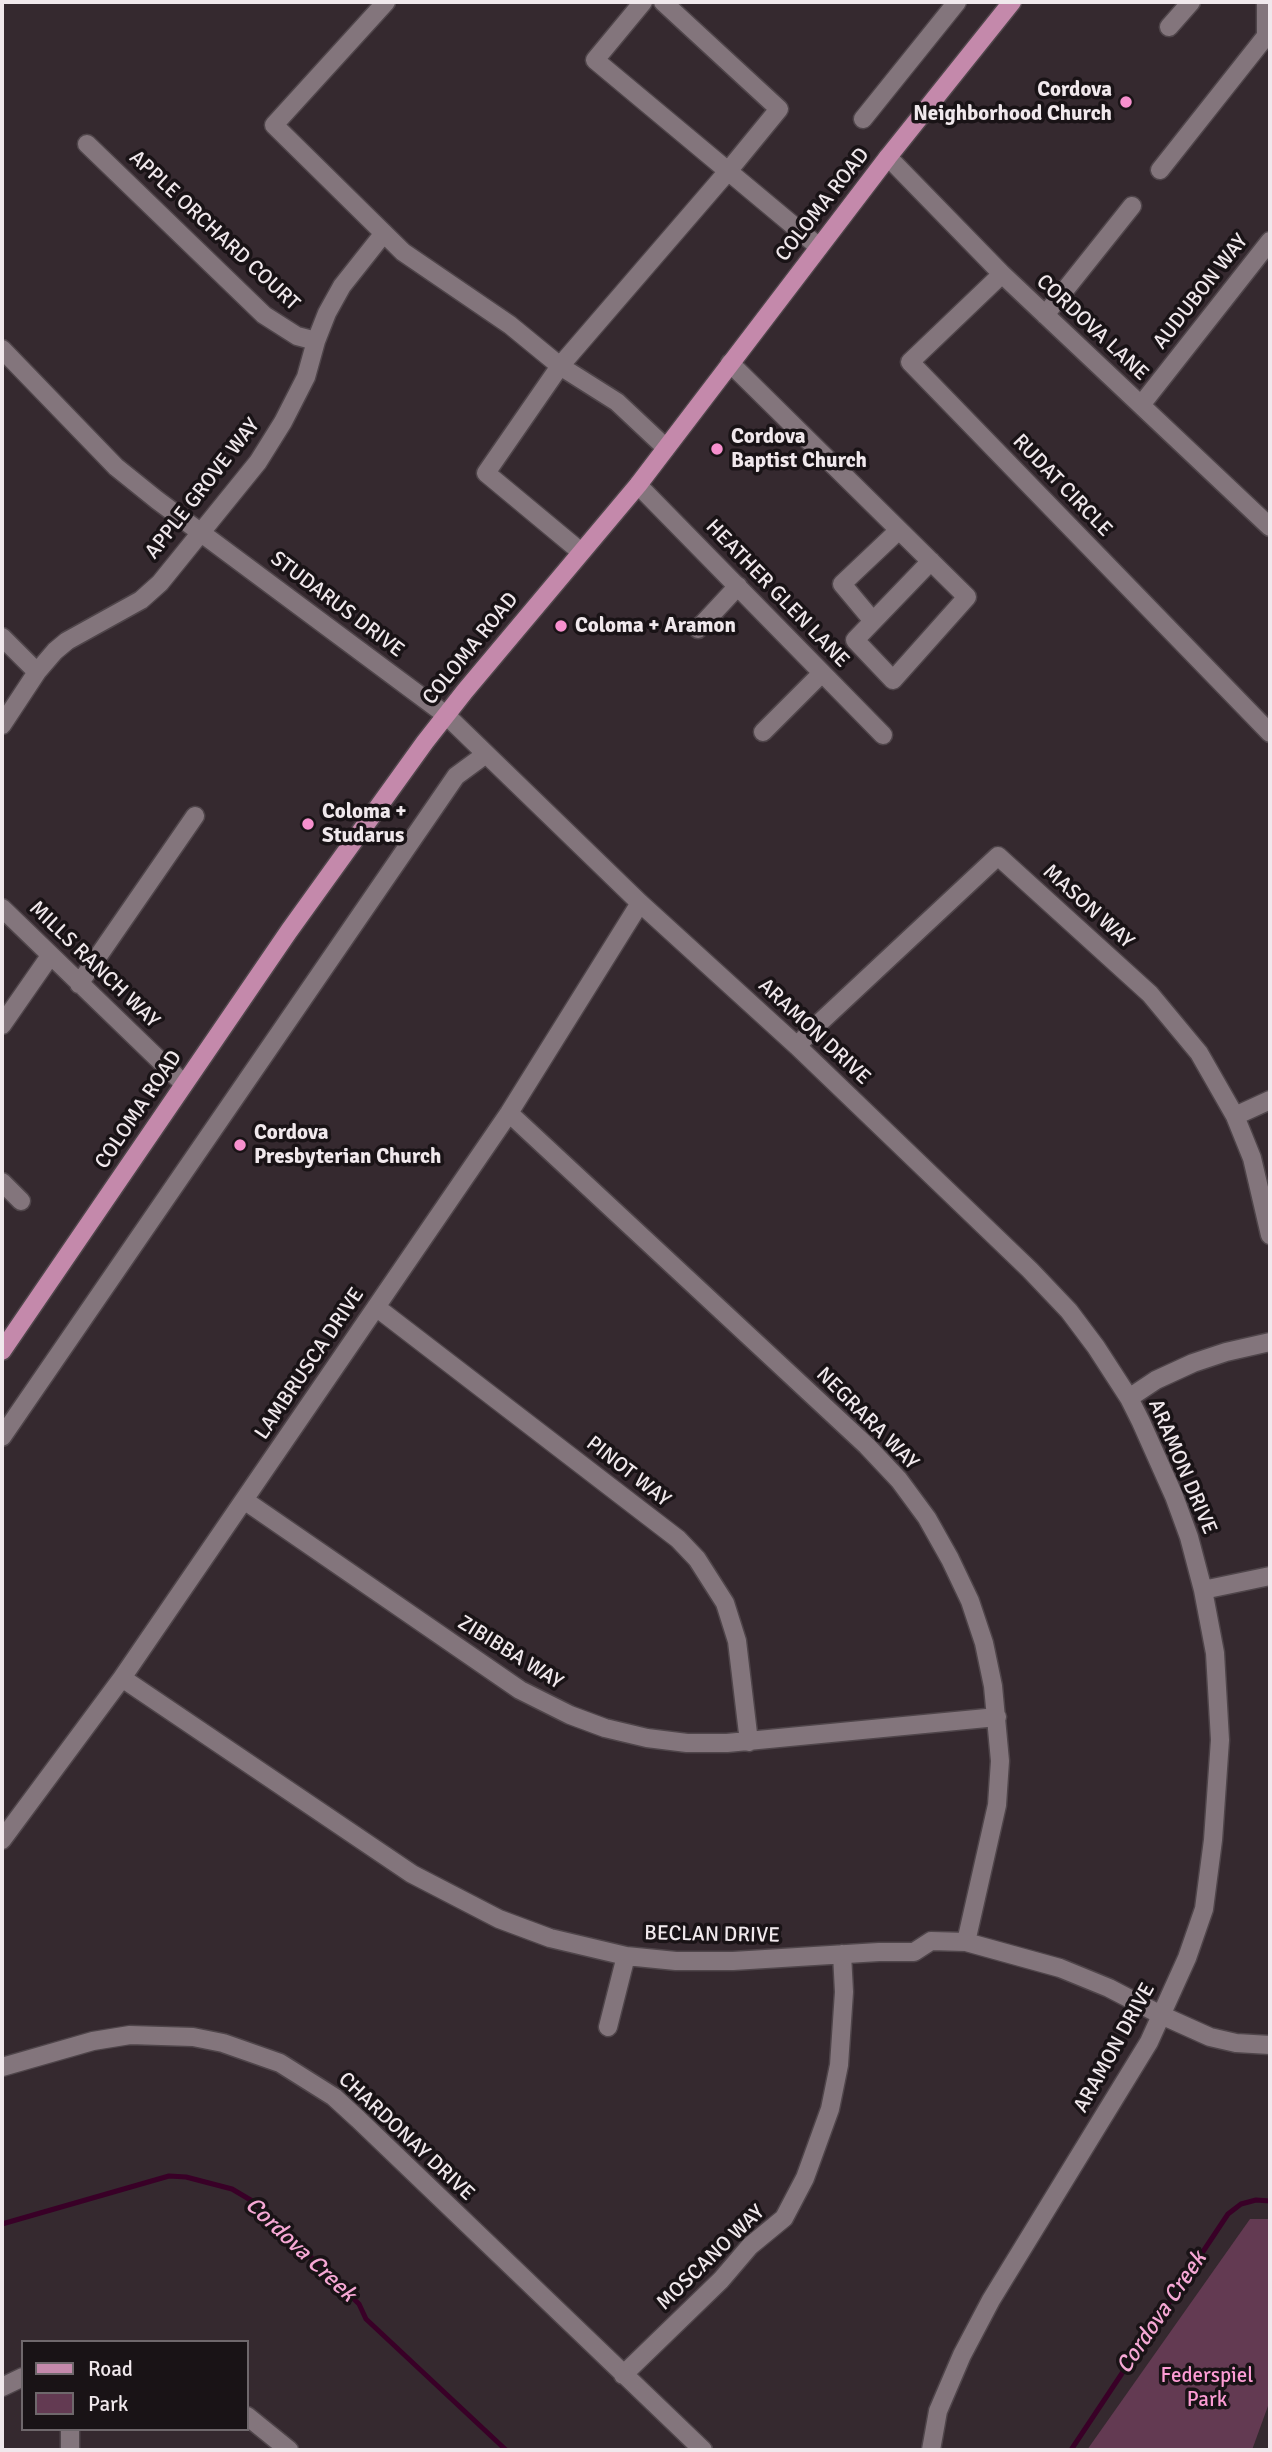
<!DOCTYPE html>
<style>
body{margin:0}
#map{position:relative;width:1272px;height:2452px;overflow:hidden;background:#35292f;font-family:Signika,sans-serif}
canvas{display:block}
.frame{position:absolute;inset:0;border:4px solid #f0e8ec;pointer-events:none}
.legend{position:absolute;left:21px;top:2340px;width:228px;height:91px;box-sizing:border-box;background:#191316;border:2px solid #6f686c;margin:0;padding:9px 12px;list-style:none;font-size:21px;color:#f0e8ec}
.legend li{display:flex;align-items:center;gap:14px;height:35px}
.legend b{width:35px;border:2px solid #6f686c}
</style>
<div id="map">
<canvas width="1272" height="2452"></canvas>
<div class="frame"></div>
<ul class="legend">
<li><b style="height:9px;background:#c489ab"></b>Road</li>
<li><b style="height:19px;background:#633a52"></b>Park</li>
</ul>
</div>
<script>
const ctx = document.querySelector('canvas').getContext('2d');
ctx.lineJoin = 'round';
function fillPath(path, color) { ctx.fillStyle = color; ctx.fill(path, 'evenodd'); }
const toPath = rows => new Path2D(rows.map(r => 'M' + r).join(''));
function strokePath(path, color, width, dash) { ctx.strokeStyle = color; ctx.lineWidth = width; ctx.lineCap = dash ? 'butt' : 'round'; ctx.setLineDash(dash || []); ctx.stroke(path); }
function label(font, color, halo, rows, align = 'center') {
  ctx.font = font + ' Signika,sans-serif'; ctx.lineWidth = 7; ctx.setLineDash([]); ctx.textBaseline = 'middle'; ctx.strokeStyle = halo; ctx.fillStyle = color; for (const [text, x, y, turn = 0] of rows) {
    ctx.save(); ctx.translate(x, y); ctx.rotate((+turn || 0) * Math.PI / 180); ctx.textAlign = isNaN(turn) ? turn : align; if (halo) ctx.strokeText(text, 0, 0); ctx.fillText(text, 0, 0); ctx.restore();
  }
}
fillPath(toPath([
 [1250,2219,1270,2219,1270,2379,1268,2406,1252,2450,1087,2450]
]), '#633a52');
strokePath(toPath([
 [2,2224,169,2176,186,2177,232,2189,254,2202,359,2304,366,2319,506,2450],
 [1071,2450,1228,2214,1241,2204,1256,2200,1270,2201]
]), '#390027', 5);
const minor = toPath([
 [386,2,274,125,403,252,510,325,560,366,617,402,666,448],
 [643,2,595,60,819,247],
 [1169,27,1191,2],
 [863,119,957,2],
 [87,144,264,315,297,336,316,341],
 [888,157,1002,274,1270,527],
 [1160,170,1266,36,1266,2],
 [1002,274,910,362,1270,733],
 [1045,315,1132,206],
 [2,349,116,467,157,500,446,715,640,903,797,1046,1030,1270,1069,1311,1096,1347,1129,1398,1141,1422,1174,1496,1189,1537,1203,1590,1215,1653,1220,1740,1213,1840,1204,1909,1187,1958,1149,2042,991,2300,962,2355,938,2411,931,2450],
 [730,363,967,597,893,680,855,640,931,561],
 [1141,405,1270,241],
 [638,485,883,735],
 [581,552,486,473,560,366,729,170,779,109,663,2],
 [873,621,842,584,899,530],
 [698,629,738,586],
 [2,637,37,672],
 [2,725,37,672,55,651,67,641,141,600,160,583,258,462,283,422,306,377,316,341,327,313,342,286,384,233],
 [763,732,822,673],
 [2,908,184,1084],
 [79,984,195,816],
 [2,1025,50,956],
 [797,1046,815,1027,998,856,1150,994,1199,1053,1235,1116,1252,1158,1270,1235],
 [509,1113,867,1446,899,1480,927,1518,950,1559,970,1601,984,1643,993,1686,1000,1761,997,1805,966,1942],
 [1235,1116,1270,1100],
 [2,1182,21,1201],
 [376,1307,678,1539,697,1559,725,1603,737,1641,749,1742],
 [1129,1398,1156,1380,1193,1363,1226,1352,1270,1342],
 [2,1437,456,776,486,754],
 [244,1500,520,1690,570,1715,605,1728,647,1738,687,1743,727,1743,997,1717],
 [1203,1590,1270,1576],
 [122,1678,412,1874,499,1919,550,1938,626,1956,676,1961,733,1961,879,1952,914,1952,931,1941,966,1942,1060,1968,1109,1988,1161,2015,1210,2037,1236,2043,1270,2045],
 [2,1840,122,1678,509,1113,640,903],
 [608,2027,626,1956],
 [2,2067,93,2041,130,2035,193,2037,223,2043,280,2063,334,2097,358,2119,703,2450],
 [623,2375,721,2280,750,2246,784,2218,805,2178,830,2109,839,2065,844,1992,842,1954],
 [2,2387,23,2377],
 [247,2416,289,2450],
 [70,2450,70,2429]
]);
const major = toPath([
 [2,1351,289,931,425,742,465,691,638,485,888,157,1012,2]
]);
strokePath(minor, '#4f454a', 21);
strokePath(major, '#4f454a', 21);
strokePath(minor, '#83757c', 18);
strokePath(major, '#c489ab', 18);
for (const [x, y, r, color] of [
 [1126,102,7,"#f790ce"],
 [717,449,7,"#f790ce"],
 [561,626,7,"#f790ce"],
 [308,824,7,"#f790ce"],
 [240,1145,7,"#f790ce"]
]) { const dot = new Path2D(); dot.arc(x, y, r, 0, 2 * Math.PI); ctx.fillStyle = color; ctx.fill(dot); strokePath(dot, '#191316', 2.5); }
label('bold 21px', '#f0e8ec', '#191316', [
 ["Cordova",1112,90,"right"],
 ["Neighborhood Church",1112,114,"right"],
 ["Cordova",731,437],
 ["Baptist Church",731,461],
 ["Coloma + Aramon",575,626],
 ["Coloma +",322,812],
 ["Studarus",322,836],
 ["Cordova",254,1133],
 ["Presbyterian Church",254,1157]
], 'left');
label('21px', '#f0e8ec', '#191316', [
 ["COLOMA ROAD",823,205,-52],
 ["APPLE ORCHARD COURT",214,231,43],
 ["AUDUBON WAY",1201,292,-52],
 ["CORDOVA LANE",1092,328,43],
 ["RUDAT CIRCLE",1062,486,46],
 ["APPLE GROVE WAY",203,489,-52],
 ["HEATHER GLEN LANE",777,594,46],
 ["STUDARUS DRIVE",337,605,37],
 ["COLOMA ROAD",471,649,-51],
 ["MASON WAY",1088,907,42],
 ["MILLS RANCH WAY",94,965,44],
 ["ARAMON DRIVE",814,1032,43],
 ["COLOMA ROAD",139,1110,-56],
 ["LAMBRUSCA DRIVE",310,1364,-56],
 ["NEGRARA WAY",867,1419,45],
 ["ARAMON DRIVE",1182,1467,67],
 ["PINOT WAY",628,1472,38],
 ["ZIBIBBA WAY",510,1653,32],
 ["BECLAN DRIVE",712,1935,1],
 ["ARAMON DRIVE",1115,2048,-61],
 ["CHARDONAY DRIVE",406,2137,43],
 ["MOSCANO WAY",711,2258,-44]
]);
label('21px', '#fc9cd4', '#191316', [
 ["Federspiel",1207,2376],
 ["Park",1207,2400]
]);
label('italic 23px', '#f6a8d5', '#191316', [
 ["Cordova Creek",300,2250,43],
 ["Cordova Creek",1162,2313,-56]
]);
</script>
